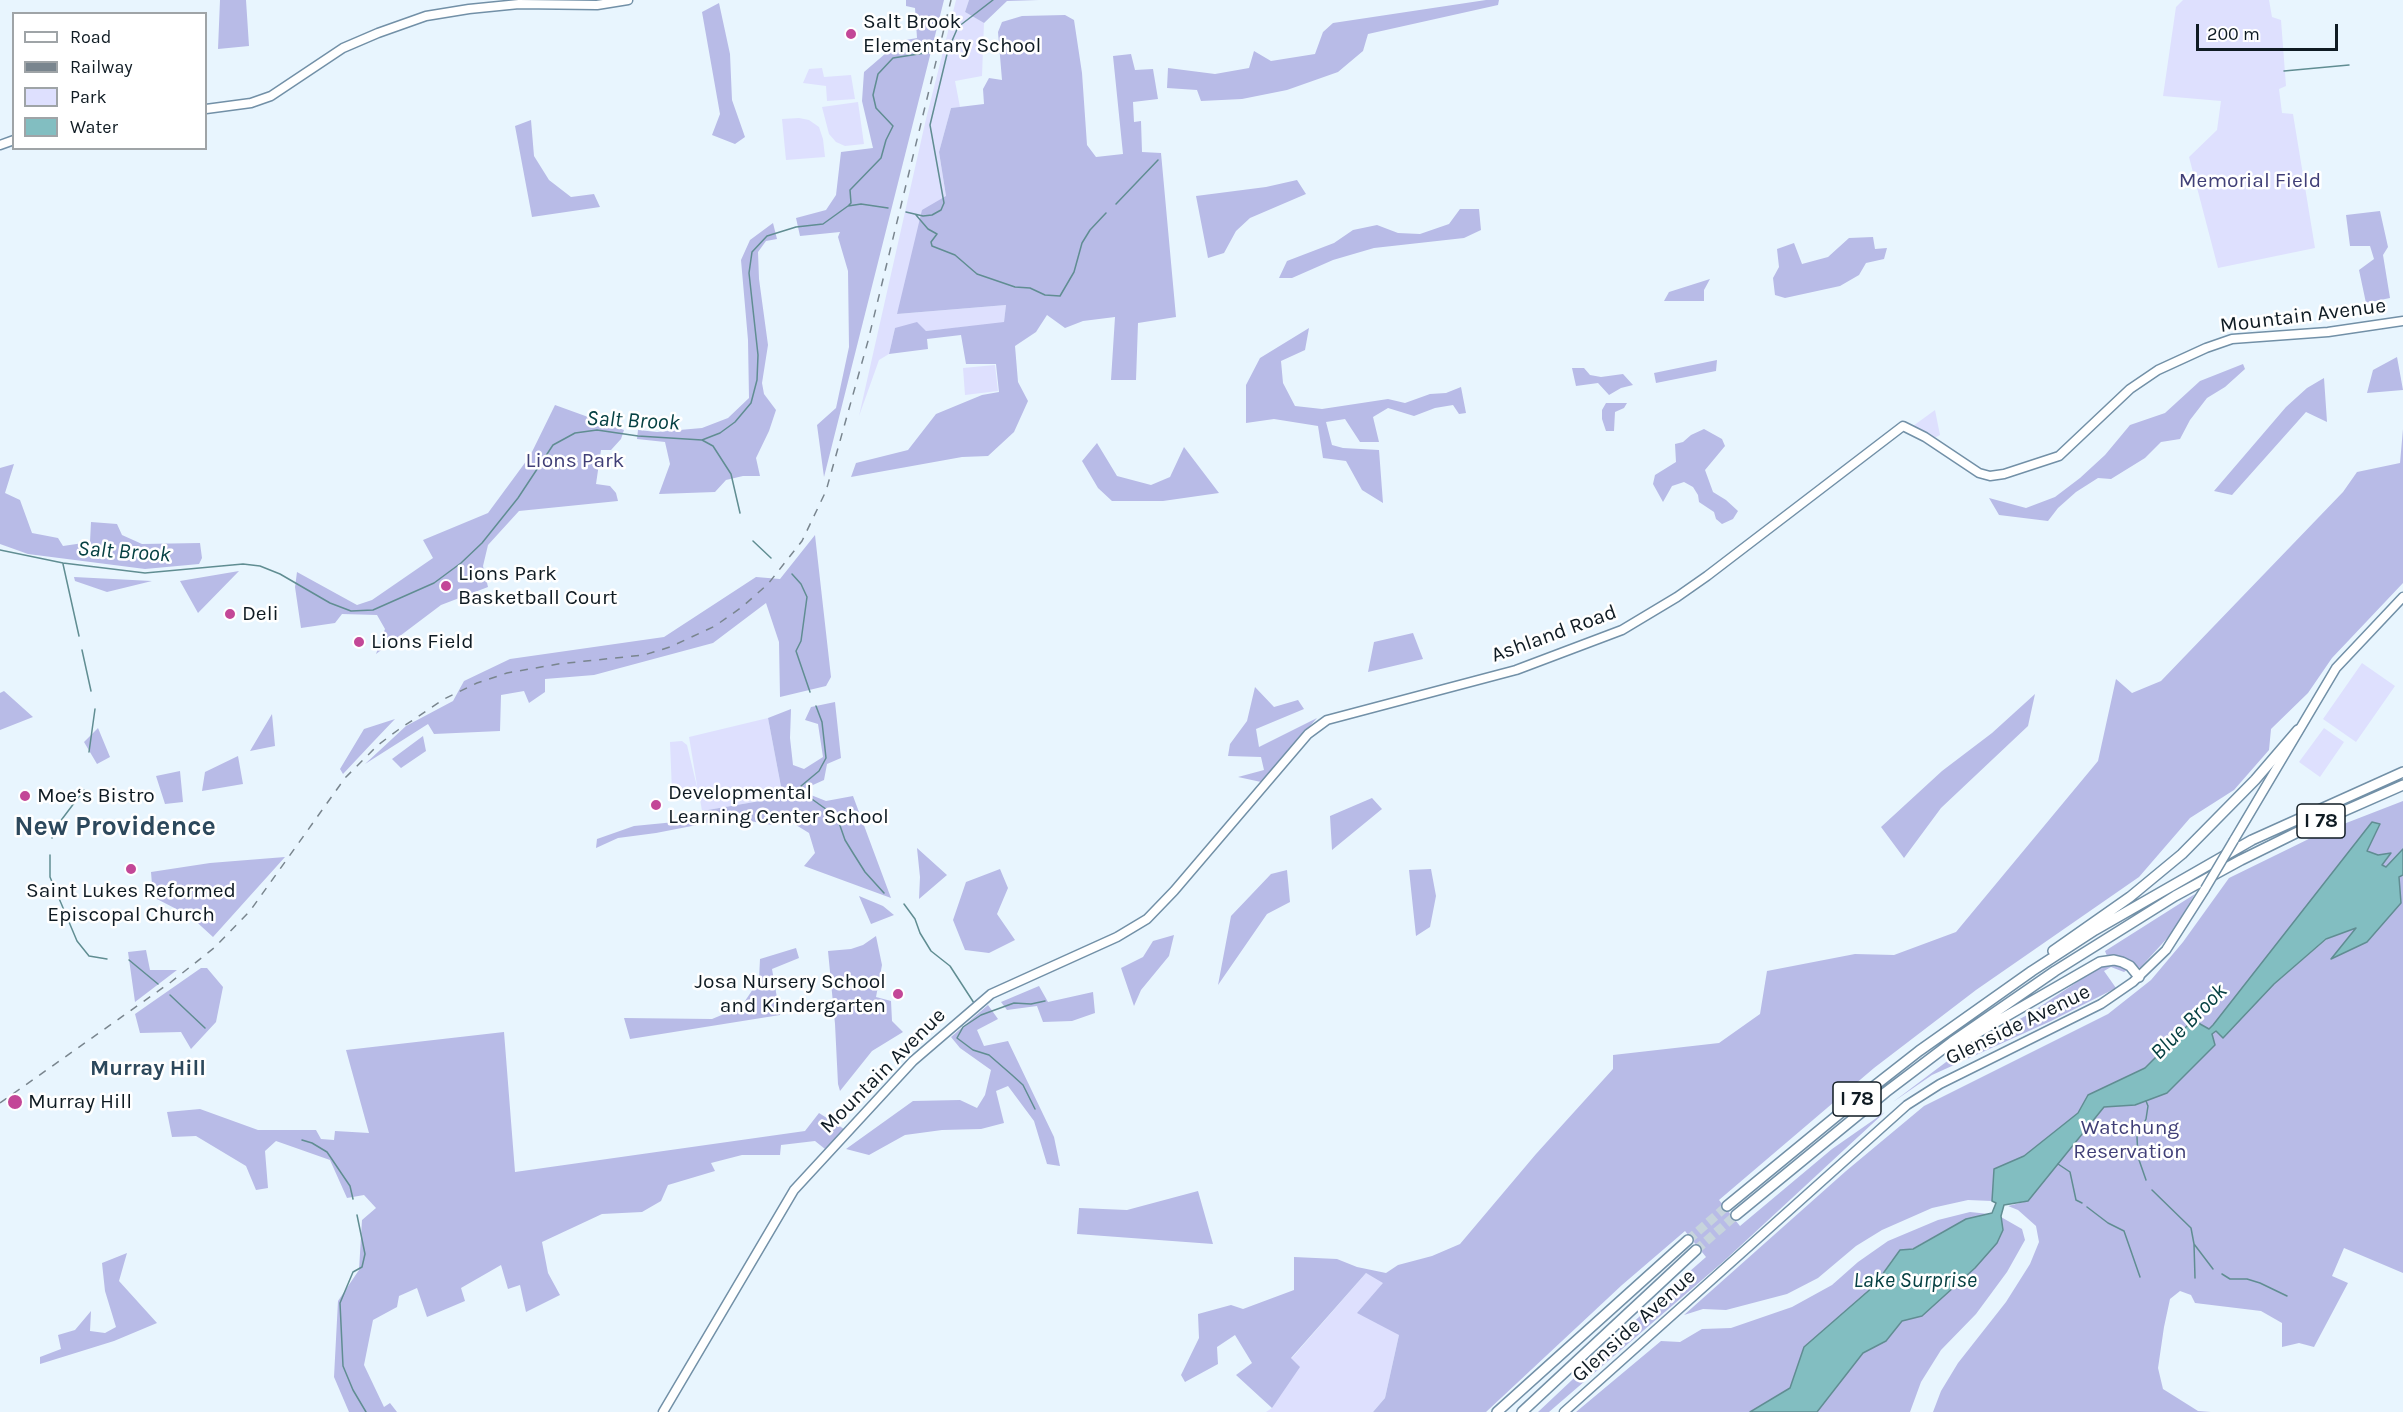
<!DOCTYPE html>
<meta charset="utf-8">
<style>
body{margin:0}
#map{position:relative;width:2403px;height:1412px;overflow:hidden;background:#e8f5fe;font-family:Karla,sans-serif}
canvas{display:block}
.legend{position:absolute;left:12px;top:12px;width:195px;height:138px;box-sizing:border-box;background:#fff;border:2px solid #9fa4a7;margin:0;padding:8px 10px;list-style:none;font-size:18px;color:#0f1b23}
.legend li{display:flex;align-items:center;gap:12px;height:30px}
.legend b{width:30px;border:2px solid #9fa4a7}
.scale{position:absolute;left:2196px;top:24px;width:142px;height:27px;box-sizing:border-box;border:3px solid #0f1b23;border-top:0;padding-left:8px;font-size:18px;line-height:21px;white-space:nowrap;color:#0f1b23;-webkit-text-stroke:4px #fff;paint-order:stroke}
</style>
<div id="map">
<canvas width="2403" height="1412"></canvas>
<ul class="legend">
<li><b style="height:8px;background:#fff"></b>Road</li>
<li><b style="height:8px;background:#79858e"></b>Railway</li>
<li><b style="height:16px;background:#dee0fe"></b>Park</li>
<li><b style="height:16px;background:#82bec1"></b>Water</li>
</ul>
<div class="scale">200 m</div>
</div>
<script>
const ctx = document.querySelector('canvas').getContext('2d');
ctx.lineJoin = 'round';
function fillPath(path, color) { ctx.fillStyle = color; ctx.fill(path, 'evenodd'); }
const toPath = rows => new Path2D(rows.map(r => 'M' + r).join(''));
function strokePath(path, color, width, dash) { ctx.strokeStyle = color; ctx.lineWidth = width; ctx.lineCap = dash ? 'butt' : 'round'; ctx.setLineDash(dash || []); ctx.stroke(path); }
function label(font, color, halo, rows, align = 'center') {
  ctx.font = font + ' Karla,sans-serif'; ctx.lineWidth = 5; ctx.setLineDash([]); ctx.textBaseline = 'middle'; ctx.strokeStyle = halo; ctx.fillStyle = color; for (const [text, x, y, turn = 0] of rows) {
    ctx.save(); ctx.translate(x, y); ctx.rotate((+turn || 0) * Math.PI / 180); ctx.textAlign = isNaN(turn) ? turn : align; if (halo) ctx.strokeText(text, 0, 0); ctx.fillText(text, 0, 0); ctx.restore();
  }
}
fillPath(toPath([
 [956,0,969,0,965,12,984,23,982,76,955,81,960,107,951,108,939,152,946,196,897,314,1006,305,1004,323,926,331,895,328,889,354,879,360,859,416,926,119],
 [2183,0,2269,0,2272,17,2281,20,2286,86,2279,89,2282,113,2293,114,2315,248,2218,268,2189,157,2217,130,2221,101,2163,96,2176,7],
 [822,68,824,77,851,75,855,99,827,101,826,86,803,83,809,69],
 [858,102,864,144,845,146,836,142,829,134,822,107],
 [799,118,809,120,819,127,823,139,825,157,786,160,782,119],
 [995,365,998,391,965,395,963,368],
 [1935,410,1940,435,1934,438,1913,426],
 [2362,663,2395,686,2356,742,2323,719],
 [768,718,783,797,702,811,699,793,677,796,677,793,672,792,670,742,682,741,687,745,698,791,689,737],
 [2324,728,2344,742,2320,777,2299,762],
 [1366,1273,1384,1282,1399,1335,1385,1398,1373,1412,1266,1412,1272,1408,1291,1359]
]), '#dee0fe');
fillPath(toPath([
 [220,0,246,0,249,46,218,49],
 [906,0,944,0,824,477,817,425,836,408,849,347,848,271,838,237,840,232,800,236,796,218,826,210,836,195,841,152,873,148,862,101,864,72,900,41,917,38,915,8,906,6],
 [969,0,1039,0,1007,1,984,23,965,12],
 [1486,0,1499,0,1498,5,1368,34,1363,51,1338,72,1287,90,1242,99,1201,101,1197,90,1167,88,1168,68,1215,74,1249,68,1254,51,1271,61,1315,54,1323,32,1333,23],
 [719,3,730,54,732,100,745,137,735,144,712,135,720,114,702,12],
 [1065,15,1074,20,1082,73,1087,145,1096,157,1123,154,1113,56,1131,54,1135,70,1153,69,1158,99,1133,102,1134,122,1141,121,1142,152,1161,153,1176,317,1138,323,1136,380,1111,380,1115,317,1083,321,1065,328,1047,315,1036,332,1015,346,1018,382,1028,401,1014,432,988,456,962,457,851,477,856,463,908,450,936,414,982,395,999,392,996,364,966,364,961,335,927,339,928,349,889,354,895,328,917,322,926,331,1004,322,1006,305,897,314,922,210,946,196,939,152,951,108,984,104,983,89,989,78,1002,80,998,32,1002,22,1022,16],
 [531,120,534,156,549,180,571,197,594,194,600,207,532,217,515,126],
 [1297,180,1306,194,1250,218,1236,231,1224,253,1208,258,1196,196,1266,187],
 [1460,209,1479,209,1481,230,1464,238,1374,248,1333,260,1292,278,1279,278,1287,261,1334,243,1353,230,1377,225,1398,233,1420,234,1449,224],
 [2380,211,2388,247,2383,255,2390,298,2366,303,2359,270,2374,259,2370,246,2350,246,2346,215],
 [773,223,777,239,766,241,758,252,759,279,768,345,762,383,764,394,776,410,769,431,756,458,760,476,743,476,726,480,715,492,659,494,670,464,665,442,637,439,638,430,657,432,702,428,728,418,749,398,748,340,741,260,750,240],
 [1873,237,1875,249,1887,248,1884,259,1866,263,1859,275,1840,286,1785,298,1775,295,1773,278,1779,267,1777,249,1794,243,1802,264,1828,257,1849,238],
 [1710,279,1704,290,1704,301,1664,301,1669,292],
 [1309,328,1305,350,1281,361,1283,383,1295,406,1322,409,1388,399,1405,403,1430,394,1446,393,1461,387,1466,413,1459,414,1453,405,1435,408,1414,416,1388,408,1373,417,1379,442,1360,442,1345,419,1326,422,1332,445,1343,448,1379,450,1383,503,1362,490,1346,461,1323,458,1318,426,1274,419,1246,423,1246,385,1260,358],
 [2397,357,2403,390,2367,393,2373,370],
 [1717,360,1716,371,1656,383,1654,373],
 [2243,364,2245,369,2225,387,2207,398,2190,420,2180,439,2161,442,2145,458,2111,479,2098,478,2076,492,2058,508,2048,521,1999,515,1989,498,2026,508,2055,497,2080,478,2105,455,2130,425,2165,413,2200,381],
 [1572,368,1584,368,1590,375,1601,377,1623,374,1633,385,1621,388,1609,395,1598,383,1576,386],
 [2324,378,2327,422,2306,412,2232,495,2214,491,2286,407,2307,388],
 [1606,403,1627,403,1624,408,1615,412,1614,431,1606,431,1602,419,1602,410],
 [555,405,624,430,621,439,611,450,601,450,596,484,610,486,616,493,618,501,519,511,488,545,483,566,488,587,441,605,376,654,385,629,377,615,342,614,335,623,301,628,295,587,297,572,357,605,372,600,433,558,423,540,488,513,530,456],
 [1704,429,1722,439,1725,446,1705,470,1713,492,1726,500,1738,511,1733,519,1722,524,1716,519,1714,512,1699,502,1698,495,1693,487,1684,482,1672,486,1663,502,1653,484,1655,475,1676,462,1675,444,1683,442,1691,435],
 [2403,429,2403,583,2332,658,2308,693,2271,729,2269,750,2234,790,2190,818,2139,877,1976,990,1874,1068,1719,1200,1740,1226,1832,1149,1885,1112,1724,1261,1549,1412,1538,1412,1656,1301,1706,1257,1685,1231,1622,1285,1486,1412,1373,1412,1385,1398,1399,1335,1357,1313,1383,1283,1366,1273,1291,1358,1300,1367,1272,1408,1236,1375,1252,1363,1235,1335,1217,1347,1218,1364,1185,1382,1181,1375,1199,1338,1198,1314,1231,1305,1243,1309,1294,1290,1294,1257,1337,1259,1357,1267,1386,1273,1398,1265,1432,1256,1460,1244,1536,1154,1613,1069,1613,1055,1719,1043,1760,1014,1767,971,1855,954,1894,955,1956,932,2098,761,2116,679,2132,693,2161,681,2343,492,2357,472,2400,463],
 [1097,443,1117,476,1151,485,1170,477,1184,447,1219,493,1163,501,1112,501,1098,488,1082,461],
 [14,464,5,493,20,500,32,533,58,538,63,546,90,542,91,522,117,524,122,535,142,544,200,543,202,558,199,564,145,569,28,554,0,544,0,468],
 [815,535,831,677,826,686,780,697,779,642,766,603,713,643,594,675,545,679,545,692,529,703,524,691,501,695,500,731,434,734,428,724,365,764,406,726,453,701,464,681,510,659,664,637,756,577,780,579],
 [239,571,198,613,180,581],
 [74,577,152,581,107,592,75,581],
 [1413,633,1423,659,1368,672,1374,642],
 [1255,687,1274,707,1298,700,1304,709,1256,729,1259,747,1317,718,1261,782,1238,777,1264,770,1261,757,1228,756,1230,744,1247,721],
 [4,691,33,717,0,730,0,693],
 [2035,694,2028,726,1941,808,1904,858,1881,827,1942,771,1992,733],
 [835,702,841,758,827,764,824,780,804,789,811,795,826,801,853,796,891,898,804,866,815,853,809,833,783,817,772,825,733,818,656,833,618,838,596,848,597,839,634,826,675,822,705,815,702,811,783,797,768,718,791,709,790,738,793,765,804,769,823,757,818,724,805,720,811,707],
 [272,714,275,746,250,751],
 [395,719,374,741,343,774,340,769,364,729],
 [98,728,110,757,97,764,84,742],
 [423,736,426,751,401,768,392,759],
 [238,756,243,784,202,791,205,772],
 [180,771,183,802,165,804,156,776],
 [1372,798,1382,809,1332,850,1330,816],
 [2403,801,2403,849,2387,867,2382,865,2390,854,2378,855,2367,851,2380,825,2372,822,2213,1025,2209,1029,2193,1020,2145,1068,2088,1095,2078,1113,2024,1156,1994,1169,1992,1201,1968,1200,1932,1208,1882,1230,1856,1246,1818,1278,1787,1294,1726,1310,1703,1309,1684,1315,1846,1171,1924,1106,2108,1014,2151,980,2183,942,2229,878,2323,832],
 [917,848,947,875,919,899,920,877],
 [285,857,213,937,190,916,153,897,151,872,210,863],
 [1000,869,1008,888,997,914,1015,940,989,953,965,950,953,920,966,882],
 [1431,869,1436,896,1430,927,1416,936,1409,870],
 [1287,870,1290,902,1267,914,1218,985,1231,916,1271,874],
 [2403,875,2403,1273,2344,1248,2332,1276,2348,1283,2314,1347,2299,1343,2282,1347,2282,1323,2261,1311,2195,1303,2191,1295,2180,1291,2170,1299,2164,1327,2158,1368,2163,1389,2198,1411,2211,1412,1933,1412,1941,1391,1958,1363,2006,1302,2030,1264,2039,1242,2036,1226,2018,1210,2008,1206,2028,1201,2104,1107,2135,1105,2215,1045,2212,1034,2216,1031,2223,1038,2274,984,2327,939,2357,927,2333,958,2399,877],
 [2195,894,2171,934,2140,968,2122,956,2107,956,2105,951],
 [859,896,883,906,894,915,871,924],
 [1174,935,1169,956,1141,990,1134,1006,1121,968,1143,957,1153,941],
 [876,936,882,965,876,997,891,1001,892,1021,903,1032,872,1051,840,1091,838,1084,835,1024,828,951,851,949,863,945],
 [796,948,799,958,772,969,780,1015,630,1039,624,1018,712,1019,741,1007,759,980,760,959],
 [146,950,150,970,177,970,135,1002,128,952],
 [2115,964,2127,970,2124,972,2111,967,2104,971,2116,988,2051,1021,1932,1075,1893,1102,1962,1050,2029,1014,2101,966],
 [201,968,207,968,223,987,216,1022,191,1049,181,1032,140,1033,135,1014],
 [1039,986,1048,1002,1093,992,1095,1013,1072,1021,1043,1022,1037,1006,1007,1010,1001,1002],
 [988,1005,998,1019,977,1030,984,1046,1008,1041,1054,1137,1060,1166,1047,1164,1034,1121,1008,1086,996,1091,1004,1123,981,1129,942,1130,905,1135,869,1155,846,1149,913,1101,960,1100,977,1108,985,1095,991,1070,960,1048,951,1037],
 [504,1032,515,1172,805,1131,819,1113,844,1129,825,1149,815,1141,781,1145,780,1155,742,1155,711,1163,715,1171,668,1185,661,1201,642,1212,602,1214,542,1242,548,1273,560,1295,526,1312,520,1285,508,1289,501,1265,461,1288,465,1301,427,1317,417,1288,399,1296,397,1307,373,1320,364,1365,384,1407,390,1403,397,1412,349,1412,334,1377,338,1301,359,1270,362,1220,376,1208,364,1195,347,1198,330,1160,276,1141,265,1151,268,1188,256,1190,246,1166,196,1136,172,1137,167,1112,200,1109,258,1130,316,1130,321,1139,334,1140,335,1131,369,1133,346,1050],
 [1198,1191,1213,1244,1077,1234,1079,1208,1127,1210],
 [1970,1212,1989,1214,1966,1219,1892,1260,1874,1286,1804,1347,1790,1388,1750,1412,1576,1412,1661,1341,1680,1342,1702,1329,1731,1328,1792,1307,1832,1285,1858,1262,1888,1241,1938,1220],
 [2001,1217,2022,1229,2025,1240,2007,1272,1976,1314,1941,1350,1921,1382,1910,1412,1817,1412,1863,1353,1886,1341,1902,1321,1922,1316,2003,1230],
 [127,1253,119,1281,157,1323,114,1341,40,1364,40,1357,61,1349,58,1335,75,1330,91,1311,90,1331,105,1333,116,1327,105,1291,102,1263]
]), '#b8bbe7');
const water = toPath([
 [2372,822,2380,824,2367,851,2378,855,2391,853,2382,865,2386,867,2403,849,2403,875,2399,877,2401,903,2367,942,2331,959,2356,928,2326,939,2274,984,2223,1038,2216,1031,2212,1034,2215,1045,2167,1093,2135,1105,2104,1107,2028,1201,2004,1205,2001,1216,2003,1230,1997,1243,1975,1268,1922,1316,1902,1321,1886,1341,1863,1353,1817,1412,1750,1412,1790,1388,1804,1347,1874,1286,1900,1250,1913,1249,1966,1219,1992,1213,1996,1203,1992,1201,1994,1169,2024,1156,2078,1113,2088,1095,2145,1068,2193,1020,2209,1029,2213,1025,2372,822]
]);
fillPath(water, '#82bec1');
strokePath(water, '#608d92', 1.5);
strokePath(toPath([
 [943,52,947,51],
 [2284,71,2349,65],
 [1116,204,1158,160],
 [849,205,851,203,850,190,881,158,886,140,893,126,876,108,873,95,878,74,893,58,931,52],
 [906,212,923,216,932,215,941,210,944,203,930,125,948,50,958,27,993,0],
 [916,215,928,229,937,234,931,242,932,246,955,255,977,274,1015,287,1030,288,1045,295,1060,296,1074,272,1082,243,1090,230,1106,213],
 [702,440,713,446,731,474,740,513],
 [753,541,771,558],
 [0,550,63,563,145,573,243,564,260,566,280,574,330,603,351,611,373,610,434,583,461,563,482,543,518,498,553,445,575,433,597,430,638,436,702,440,720,433,735,422,751,403,757,380,758,355,749,273,752,252,767,236,796,227,823,224,848,206,861,204,888,208],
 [63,564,79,636],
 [792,574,801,584,807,597,801,641,796,651,810,692],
 [82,650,91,691],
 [816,706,822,722,826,758,819,771,801,786,802,792,837,817,845,840,853,853,865,872,884,893],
 [89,752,95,709],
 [52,838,56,827,84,790],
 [50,855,50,877,77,941,89,956,107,959],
 [904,904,915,919,920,933,931,951,950,966,974,1003],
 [129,960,158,984],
 [170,995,205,1028],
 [1035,1109,1023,1085,1012,1075,989,1055,973,1050,957,1038,963,1027,981,1015,1014,1003,1031,1004,1045,1001],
 [302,1140,312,1143,327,1152,350,1186,353,1199],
 [2058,1164,2070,1172,2076,1200,2082,1203],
 [2146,1180,2138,1157,2137,1137,2146,1119,2148,1106,2146,1101],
 [2152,1190,2191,1228,2194,1244,2213,1269],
 [2087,1207,2108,1223,2124,1231,2140,1277],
 [357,1215,365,1254,362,1267,353,1272,340,1303,343,1366,353,1390,366,1412],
 [2194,1244,2195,1278],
 [2222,1274,2230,1279,2247,1279,2260,1283,2287,1296]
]), '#608d92', 1.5);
strokePath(toPath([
 [1688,1240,1727,1206],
 [1696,1250,1736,1215]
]), '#c7d4dd', 9, [9, 4.5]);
const major = toPath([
 [206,109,251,103,271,96,343,48,378,33,426,16,469,9,519,4,597,5,628,0],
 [0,145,14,140],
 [2234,840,2336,668,2403,597],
 [663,1412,794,1190,913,1061,991,994,1117,937,1147,919,1174,891,1308,734,1327,720,1516,670,1622,630,1677,597,1707,576,1903,426,1925,437,1979,473,1990,476,2004,474,2059,456,2130,389,2158,370,2206,348,2232,339,2328,332,2403,321],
 [1564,1412,1907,1105,1940,1084,2101,1004,2133,982,2166,950,2205,889]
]);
const highway = toPath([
 [2053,951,2130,897,2182,854,2255,780,2298,730],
 [1951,1048,2100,962,2114,960,2122,962,2130,966,2139,977],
 [1727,1206,1850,1105,1919,1051,2032,971,2095,930,2252,840,2403,772],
 [1736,1215,1886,1092,1952,1042,2055,971,2175,896,2241,860,2310,826,2403,785],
 [1497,1412,1688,1240],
 [1522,1412,1696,1250]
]);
strokePath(major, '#7290a7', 11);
strokePath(highway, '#7290a7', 12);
strokePath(major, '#fff', 8);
strokePath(highway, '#fff', 9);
strokePath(toPath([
 [0,1103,171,982,214,948,250,911,345,778,378,745,398,730,444,699,477,683,507,673,558,664,644,655,670,647,715,626,742,607,768,584,802,541,826,491,868,341,951,0]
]), '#79858e', 1.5, [8, 8]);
const majorBridge = toPath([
 [2205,889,2234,840]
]);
strokePath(majorBridge, '#7290a7', 11, []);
strokePath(majorBridge, '#fff', 8);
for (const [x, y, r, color] of [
 [851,34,6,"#c34797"],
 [446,586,6,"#c34797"],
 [230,614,6,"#c34797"],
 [359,642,6,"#c34797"],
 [25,796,6,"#c34797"],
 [656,805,6,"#c34797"],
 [131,869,6,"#c34797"],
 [898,994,6,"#c34797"],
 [15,1102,8,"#c34797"]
]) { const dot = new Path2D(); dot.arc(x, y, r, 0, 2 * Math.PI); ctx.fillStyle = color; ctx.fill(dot); strokePath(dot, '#fff', 2); }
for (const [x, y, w] of [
 [2321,821,48],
 [1857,1099,48]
]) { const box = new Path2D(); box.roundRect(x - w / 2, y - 17, w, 34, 4.5); ctx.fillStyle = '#fff'; ctx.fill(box); strokePath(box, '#0f1b23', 1.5); }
label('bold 20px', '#0f1b23', null, [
 ["I 78",2321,821],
 ["I 78",1857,1099]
]);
label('21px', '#0f1b23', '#fff', [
 ["Salt Brook",863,22],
 ["Elementary School",863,46],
 ["Lions Park",458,574],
 ["Basketball Court",458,598],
 ["Deli",242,614],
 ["Lions Field",371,642],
 ["Developmental",668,793],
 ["Learning Center School",668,817],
 ["Moe‘s Bistro",37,796],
 ["Saint Lukes Reformed",131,891,"center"],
 ["Episcopal Church",131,915,"center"],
 ["Josa Nursery School",886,982,"right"],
 ["and Kindergarten",886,1006,"right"],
 ["Murray Hill",28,1102]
], 'left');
label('21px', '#403f77', '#fff', [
 ["Memorial Field",2250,181],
 ["Lions Park",575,461],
 ["Watchung",2130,1128],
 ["Reservation",2130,1152]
]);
label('21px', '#0f1b23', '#fff', [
 ["Mountain Avenue",2303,316,-7],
 ["Ashland Road",1554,634,-20],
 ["Glenside Avenue",2018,1025,-26],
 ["Mountain Avenue",883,1071,-45],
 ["Glenside Avenue",1634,1326,-42]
]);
label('italic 22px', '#064143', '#fff', [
 ["Salt Brook",633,421,3],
 ["Salt Brook",124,552,4],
 ["Blue Brook",2189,1022,-45],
 ["Lake Surprise",1915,1281]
]);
label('bold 22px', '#2c485c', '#fff', [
 ["Murray Hill",148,1069]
]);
label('bold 27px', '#2c485c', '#fff', [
 ["New Providence",115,827]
]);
</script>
